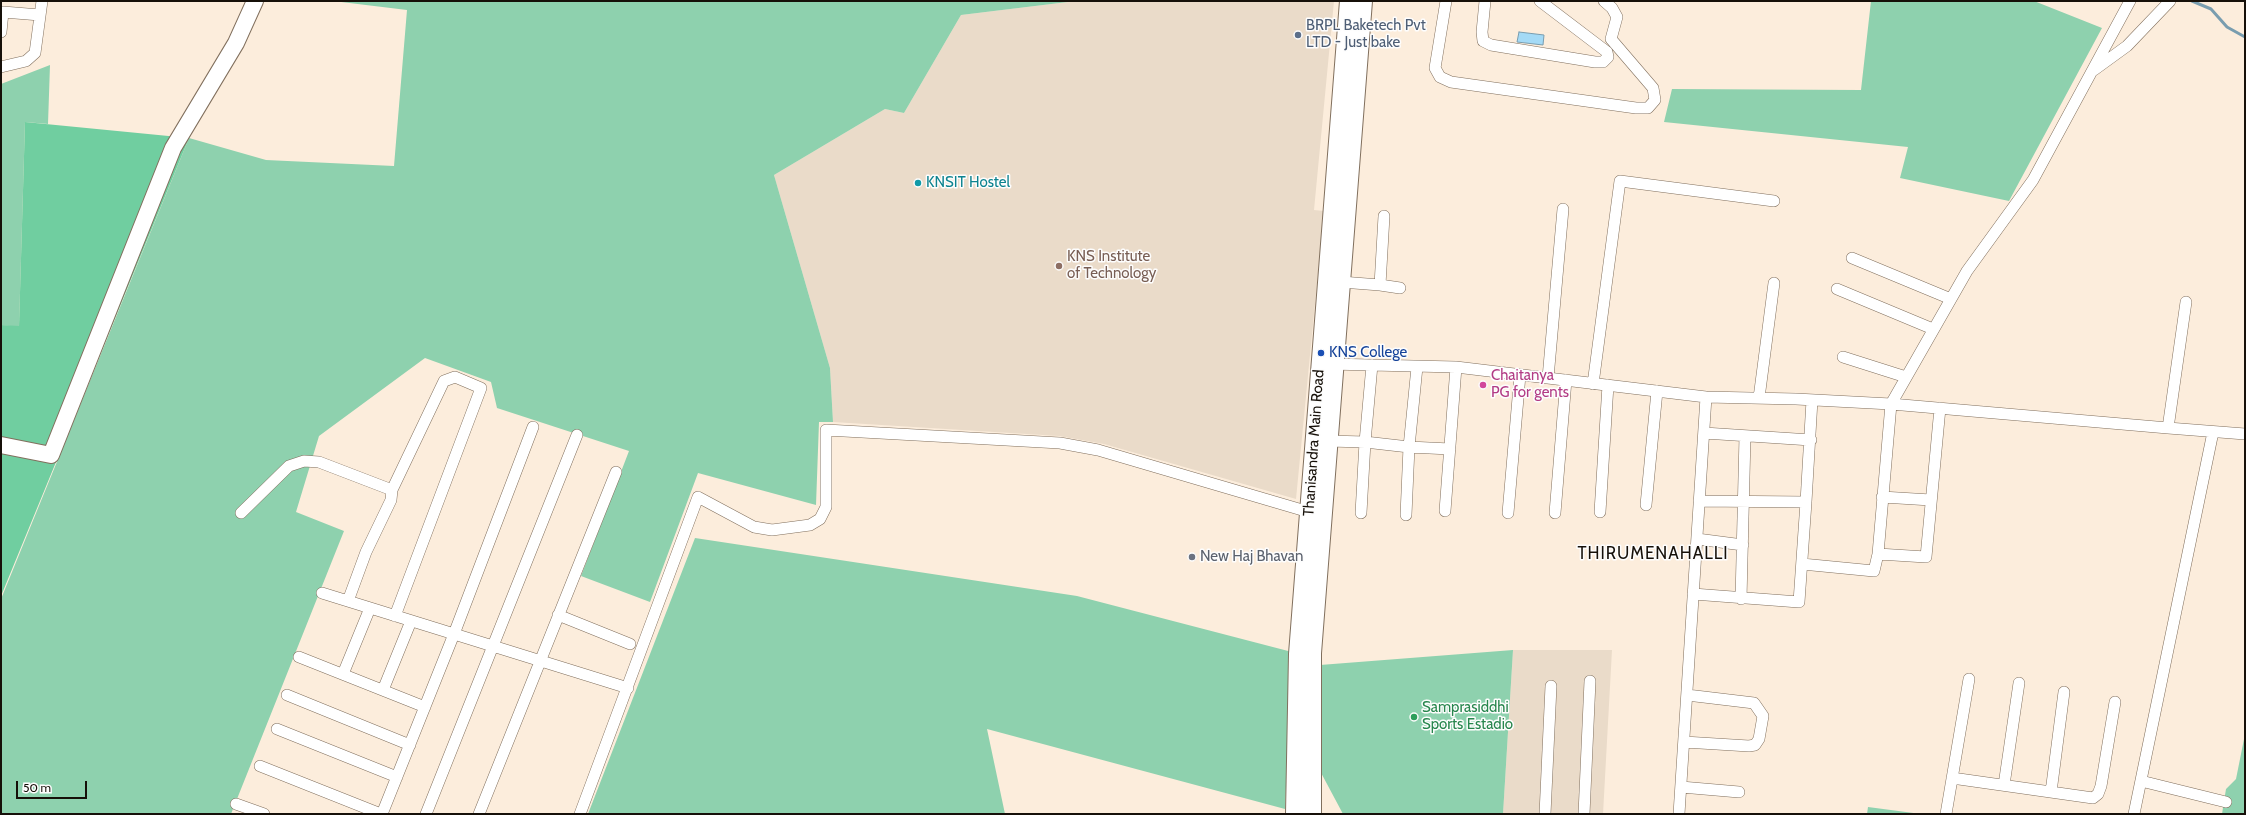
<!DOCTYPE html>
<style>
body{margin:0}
#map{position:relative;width:2246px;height:815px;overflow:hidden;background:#fceddc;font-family:Cabin,sans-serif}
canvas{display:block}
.frame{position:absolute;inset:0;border:2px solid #161009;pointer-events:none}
.scale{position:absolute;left:16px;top:781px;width:71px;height:18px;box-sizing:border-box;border:2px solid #161009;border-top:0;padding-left:5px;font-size:12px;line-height:14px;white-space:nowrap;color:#161009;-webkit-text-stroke:3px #fdfdfd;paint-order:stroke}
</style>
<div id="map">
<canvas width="2246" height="815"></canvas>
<div class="frame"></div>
<div class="scale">50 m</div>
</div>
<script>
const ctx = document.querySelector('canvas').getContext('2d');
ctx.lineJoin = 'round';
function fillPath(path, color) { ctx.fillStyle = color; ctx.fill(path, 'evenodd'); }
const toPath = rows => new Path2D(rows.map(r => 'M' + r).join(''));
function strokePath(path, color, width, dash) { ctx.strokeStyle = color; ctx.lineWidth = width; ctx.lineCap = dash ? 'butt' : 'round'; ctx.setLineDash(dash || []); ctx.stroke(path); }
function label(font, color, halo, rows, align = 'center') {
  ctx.font = font + ' Cabin,sans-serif'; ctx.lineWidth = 3; ctx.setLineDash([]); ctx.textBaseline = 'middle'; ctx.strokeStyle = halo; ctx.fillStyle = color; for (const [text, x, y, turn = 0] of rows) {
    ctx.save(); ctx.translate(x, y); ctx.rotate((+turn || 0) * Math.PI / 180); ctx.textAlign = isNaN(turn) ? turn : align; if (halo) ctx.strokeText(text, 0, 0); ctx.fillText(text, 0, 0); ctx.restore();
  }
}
fillPath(toPath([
 [1076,1,1334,1,1314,210,1324,211,1296,499,1104,444,1059,436,833,422,830,368,774,175,885,109,904,113,961,15],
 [1513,650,1612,650,1603,814,1503,814]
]), '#eadbc9');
fillPath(toPath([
 [333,1,1076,1,961,15,904,113,885,109,774,175,830,368,833,422,819,422,816,505,698,473,650,602,581,576,629,451,497,408,491,382,425,358,319,436,296,512,344,531,231,814,1,814,1,599,189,138,266,160,394,166,407,10],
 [1871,1,2034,1,2102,28,2009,201,1900,178,1908,147,1664,122,1672,89,1861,90],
 [50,65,48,124,25,122,19,327,1,325,1,84],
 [695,538,1077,596,1292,652,1285,809,987,729,1005,814,588,814],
 [1513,650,1503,814,1343,814,1319,769,1320,665],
 [2245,734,2245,814,2222,814,2226,789,2236,779],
 [1868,807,1921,814,1867,814]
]), '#8ed1ae');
fillPath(toPath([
 [25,122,189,138,1,596,1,325,19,326]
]), '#70cea0');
const water = toPath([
 [1519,32,1544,35,1543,45,1517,42,1519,32]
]);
fillPath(water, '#a4daf6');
strokePath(water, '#799daf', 1);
strokePath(toPath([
 [2192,1,2211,9,2227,27,2245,37]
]), '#799daf', 3);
const street = toPath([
 [1446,1,1435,68,1440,77,1451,82,1636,108,1648,108,1655,100,1653,88,1611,39,1617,17,1612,8,1604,1],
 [1485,1,1482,32,1483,41,1491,45,1595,62,1603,62,1608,57,1607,52,1540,1],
 [1,32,3,12,40,15],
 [1,67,26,61,35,53,42,1],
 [2094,70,2127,46,2170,1],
 [1852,258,1951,299],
 [1341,282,1380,285,1384,216],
 [1380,285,1400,288],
 [1837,289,1933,329],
 [1843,357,1906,377],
 [1329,364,1456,367,1706,397],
 [1372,365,1365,442,1409,447,1417,367],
 [1548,378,1563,209],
 [1593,384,1620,181,1774,201],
 [1759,398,1774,283],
 [1940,408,1926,557,1878,554,1891,404,1967,271,2033,180,2130,1],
 [2168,428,2245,434],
 [1704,433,1811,440],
 [1328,441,1365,442,1361,513],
 [1882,497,1931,500],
 [1806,502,1812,400],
 [1646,505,1657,391],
 [1445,511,1456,367],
 [1600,512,1608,385],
 [241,513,289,466,304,461,319,462,392,490],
 [1508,513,1520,375],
 [1555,513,1566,380],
 [1406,515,1409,447,1450,449],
 [1697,539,1743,545],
 [1802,564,1874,571,1878,554],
 [322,593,628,688],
 [1693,594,1799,602,1806,502,1699,501],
 [1741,599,1745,436],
 [348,601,366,552,391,500,392,490,444,381,455,377,481,388,395,616],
 [558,615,630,644],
 [299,657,425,707],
 [343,674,370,608],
 [383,690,411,621],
 [287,695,410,745],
 [277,729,397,777],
 [1684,742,1749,746,1755,745,1759,739,1763,716,1754,703,1687,695],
 [260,766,381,814],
 [1952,778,2093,798,2098,794,2101,786,2115,702],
 [2141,781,2226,802],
 [2004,785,2019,683],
 [1681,787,1739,792],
 [2051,792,2064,692],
 [236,804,264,814],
 [382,814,454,634,533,427],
 [426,814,577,435],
 [479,814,616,472],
 [580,814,698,497,754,527,772,530,810,525,820,519,826,507,826,430,1060,443,1098,450,1309,512],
 [1545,814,1551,686],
 [1584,814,1590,681],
 [1679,814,1706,397,1796,399,1891,404,2168,428,2186,302],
 [1946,814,1969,679],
 [2134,814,2213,432]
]);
const secondary = toPath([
 [1,445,51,455,173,148,236,43,255,1]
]);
const primary = toPath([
 [1295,814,1298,654,1349,1],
 [1312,814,1312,653,1363,1]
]);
strokePath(street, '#806f5d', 12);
strokePath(secondary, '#806f5d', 18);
strokePath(primary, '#806f5d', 20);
strokePath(street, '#fff', 11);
strokePath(secondary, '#fff', 16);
strokePath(primary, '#fff', 18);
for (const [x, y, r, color] of [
 [1298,35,4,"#5c6f8a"],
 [918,183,4,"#0f9aa8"],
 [1059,266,4,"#8d6e63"],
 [1321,353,4,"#1a4fb4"],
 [1483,385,4,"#d1479c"],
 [1192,557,4,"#6b7280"],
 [1414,717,4,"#2e9e5b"]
]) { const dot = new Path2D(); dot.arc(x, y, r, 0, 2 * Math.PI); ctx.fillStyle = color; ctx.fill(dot); strokePath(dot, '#fdfdfd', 1.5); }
label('15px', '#4e5e75', '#fdfdfd', [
 ["BRPL Baketech Pvt",1306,26],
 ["LTD - Just bake",1306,43]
], 'left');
label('15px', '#0d838f', '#fdfdfd', [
 ["KNSIT Hostel",926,183]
], 'left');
label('15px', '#785e54', '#fdfdfd', [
 ["KNS Institute",1067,257],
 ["of Technology",1067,274]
], 'left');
label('15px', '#164399', '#fdfdfd', [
 ["KNS College",1329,353]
], 'left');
label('15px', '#b23c85', '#fdfdfd', [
 ["Chaitanya",1491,376],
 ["PG for gents",1491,393]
], 'left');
label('15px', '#161009', '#fdfdfd', [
 ["Thanisandra Main Road",1314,443,-86]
]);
label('15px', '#5b616d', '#fdfdfd', [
 ["New Haj Bhavan",1200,557]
], 'left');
label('15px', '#27864d', '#fdfdfd', [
 ["Samprasiddhi",1422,708],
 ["Sports Estadio",1422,725]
], 'left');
ctx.letterSpacing = '1px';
label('17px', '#161009', '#fdfdfd', [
 ["THIRUMENAHALLI",1653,554]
]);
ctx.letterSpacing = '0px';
</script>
